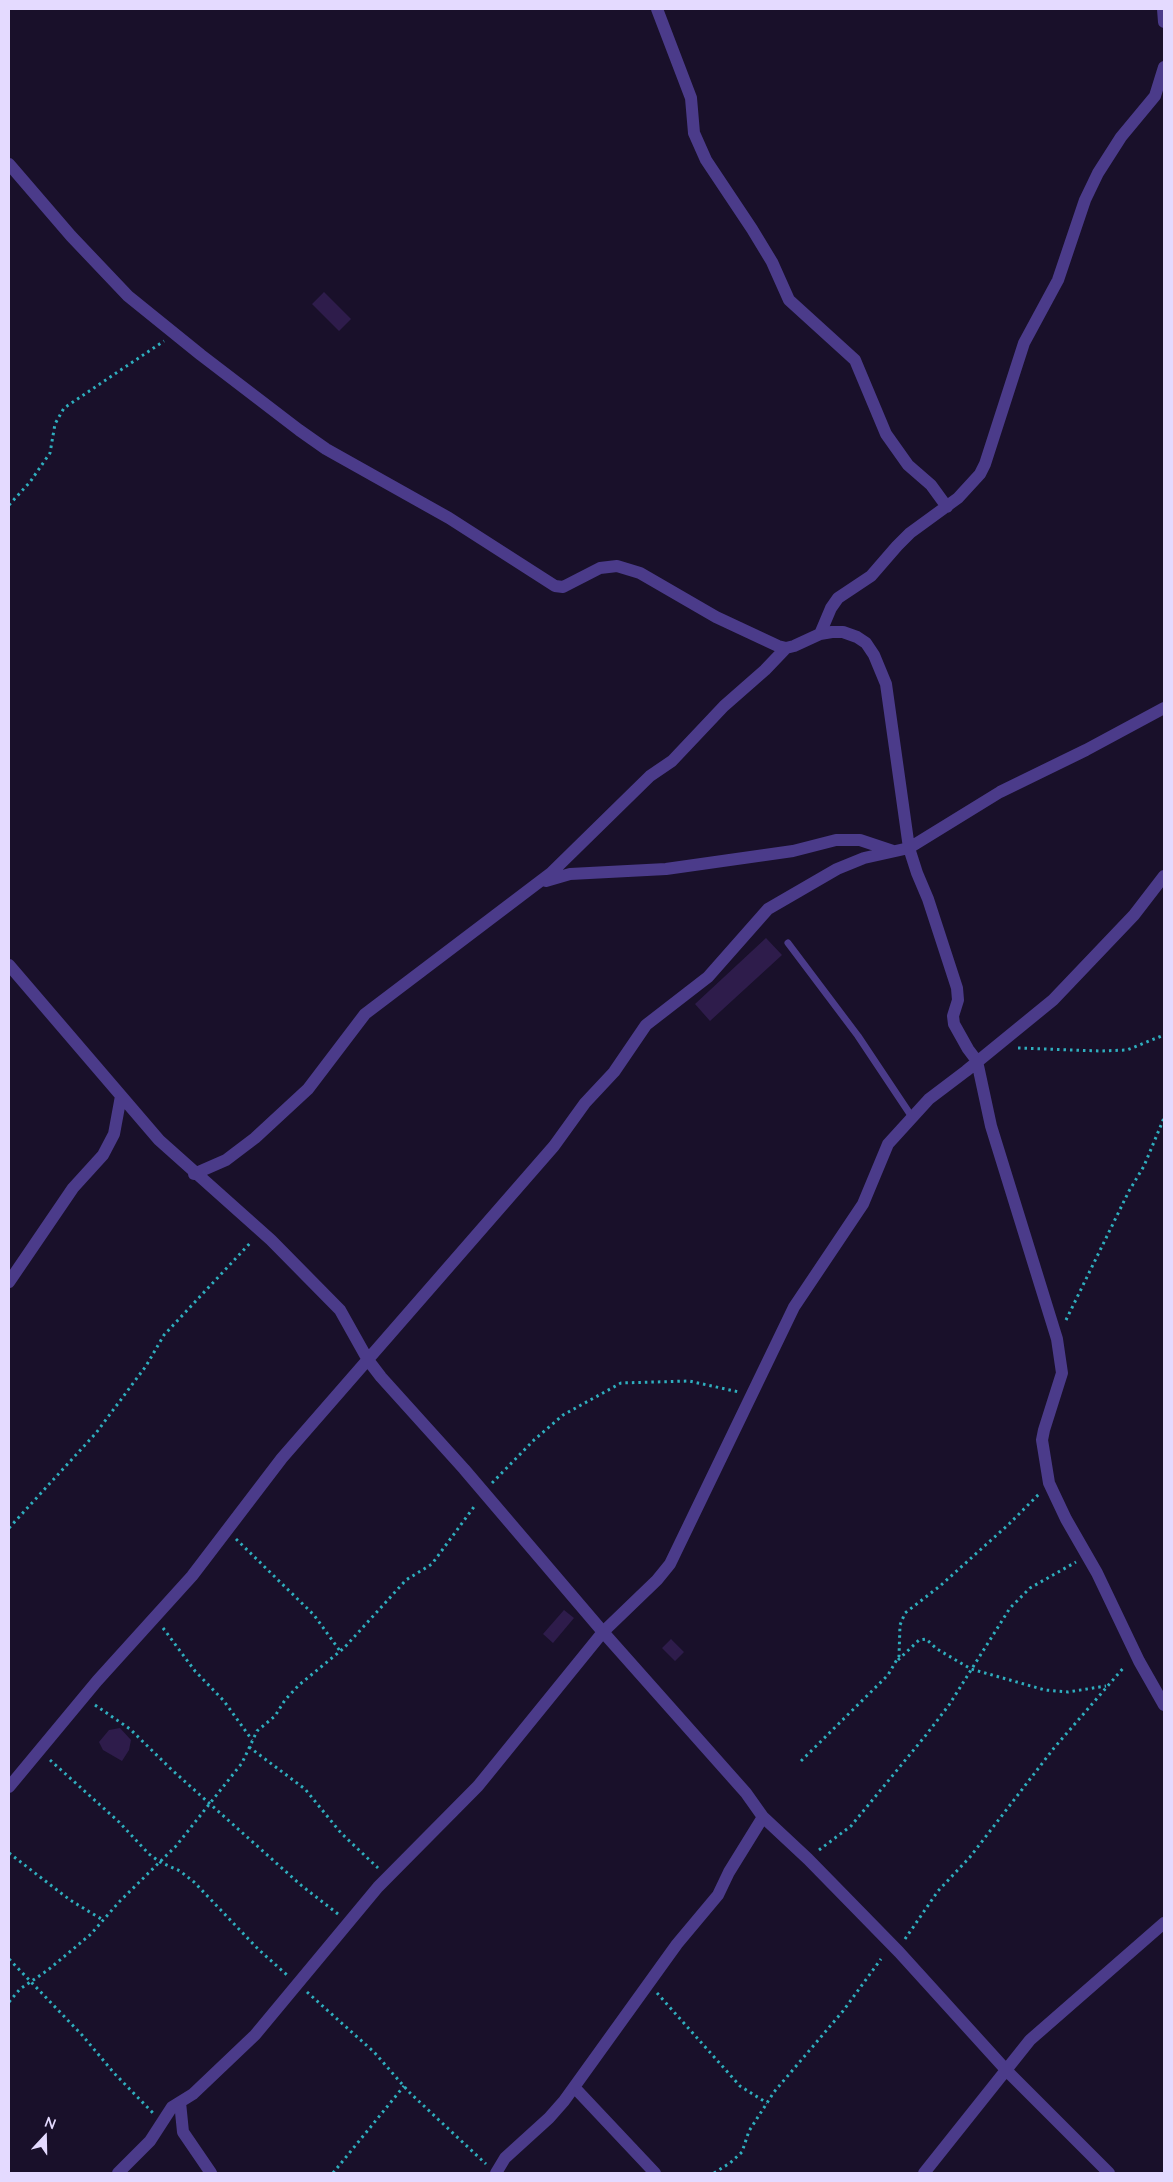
<!DOCTYPE html>
<style>
body{margin:0}
#map{position:relative;width:1173px;height:2182px;overflow:hidden;background:#19102a;font-family:Lato,sans-serif}
canvas{display:block}
.frame{position:absolute;inset:0;border:10px solid #e4daff;pointer-events:none}
.north{position:absolute;left:20px;top:2112px;width:50px;height:50px;-webkit-text-stroke:4px #19102a;paint-order:stroke;rotate:21deg;font-size:14px;font-weight:700;line-height:20px;text-align:center;color:#e4daff}
.north::after{content:'';display:block;margin:auto;width:18px;height:22px;background:#e4daff;clip-path:polygon(50% 0,100% 100%,50% 72%,0 100%)}
</style>
<div id="map">
<canvas width="1173" height="2182"></canvas>
<div class="frame"></div>
<div class="north">N</div>
</div>
<script>
const ctx = document.querySelector('canvas').getContext('2d');
ctx.lineJoin = 'round';
function fillPath(path, color) { ctx.fillStyle = color; ctx.fill(path, 'evenodd'); }
const toPath = rows => new Path2D(rows.map(r => 'M' + r).join(''));
function strokePath(path, color, width, dash) { ctx.strokeStyle = color; ctx.lineWidth = width; ctx.lineCap = dash ? 'butt' : 'round'; ctx.setLineDash(dash || []); ctx.stroke(path); }
fillPath(toPath([
 [324,292,351,319,339,331,312,304],
 [766,938,782,955,710,1021,695,1004],
 [564,1610,574,1618,553,1643,543,1634],
 [671,1639,684,1652,675,1661,662,1648],
 [120,1728,131,1740,129,1750,122,1761,103,1750,99,1742,109,1730]
]), '#2e1c4b');
strokePath(toPath([
 [9,505,30,482,50,453,55,424,64,408,164,341],
 [1018,1048,1100,1051,1127,1050,1164,1035],
 [1066,1320,1129,1191,1144,1166,1164,1118],
 [492,1483,534,1440,563,1415,621,1383,689,1381,739,1392],
 [9,1528,96,1433,146,1366,164,1335,252,1241],
 [236,1539,314,1615,340,1651],
 [163,1628,195,1671,224,1701,252,1740],
 [898,1660,919,1640,926,1639,937,1649,971,1669,1045,1690,1068,1692,1106,1686],
 [95,1705,130,1729,172,1770,302,1886,338,1914],
 [249,1747,305,1789,341,1833,378,1868],
 [50,1760,119,1822,149,1854,160,1862,180,1871,194,1882,258,1949,287,1975],
 [801,1761,888,1675,899,1656,900,1625,905,1613,940,1586,1009,1524,1040,1493],
 [819,1850,851,1826,926,1735,949,1705,1010,1608,1030,1588,1076,1562],
 [9,1853,70,1900,103,1920],
 [905,1939,938,1891,970,1857,1054,1748,1125,1666],
 [9,1959,82,2035,114,2073,153,2113],
 [307,1992,374,2052,409,2092,486,2164],
 [657,1993,740,2086,767,2103],
 [9,2002,20,1989,48,1970,91,1934,119,1902,176,1846,242,1763,257,1731,275,1716,285,1700,299,1685,344,1648,406,1580,432,1564,476,1504],
 [333,2173,404,2086],
 [714,2173,730,2163,742,2152,749,2131,774,2092,843,2011,881,1959]
]), '#2faebe', 3, [2.5, 4]);
strokePath(toPath([
 [788,943,858,1036,912,1117]
]), '#4b3b8a', 7);
strokePath(toPath([
 [657,9,691,98,694,133,706,160,752,229,772,262,789,300,855,360,886,434,908,465,931,485,947,507],
 [1163,9,1164,22],
 [9,164,71,236,128,296,201,355,299,430,326,449,449,518,555,586,563,587,600,568,617,566,640,573,716,617,778,646,786,648,794,646,820,634,832,632,843,632,857,637,866,643,874,655,886,684,909,848,917,873,928,899,957,988,958,1000,953,1016,954,1024,968,1049,977,1061,991,1126,1057,1339,1062,1373,1044,1430,1042,1440,1049,1483,1066,1519,1097,1573,1139,1661,1164,1705],
 [820,634,831,608,838,598,871,576,897,546,910,533,958,498,980,474,985,464,1024,343,1058,280,1085,200,1098,173,1121,137,1155,96,1164,67],
 [546,881,570,874,666,869,793,851,836,840,860,840,893,851],
 [9,965,159,1140,271,1240,340,1310,368,1360,381,1377,464,1469,603,1632,746,1793,763,1817,808,1859,899,1952,1007,2071,1109,2173],
 [194,1174,226,1160,255,1138,308,1089,365,1014,551,873,650,776,672,761,724,706,765,670,786,648],
 [9,1282,73,1188,103,1155,114,1134,121,1096],
 [9,1787,97,1681,192,1576,282,1458,554,1146,585,1103,614,1072,646,1025,708,977,768,909,837,869,864,858,909,848,1000,792,1086,750,1164,708],
 [574,2087,655,2173],
 [180,2102,183,2132,211,2173],
 [118,2173,150,2141,172,2107,193,2094,255,2035,378,1887,478,1786,603,1632,657,1580,670,1564,794,1307,863,1204,888,1144,929,1099,966,1071,1053,1000,1134,915,1164,876],
 [496,2173,505,2158,549,2118,564,2101,677,1944,718,1895,729,1872,763,1817],
 [924,2173,1030,2040,1164,1923]
]), '#4b3b8a', 12);
</script>
